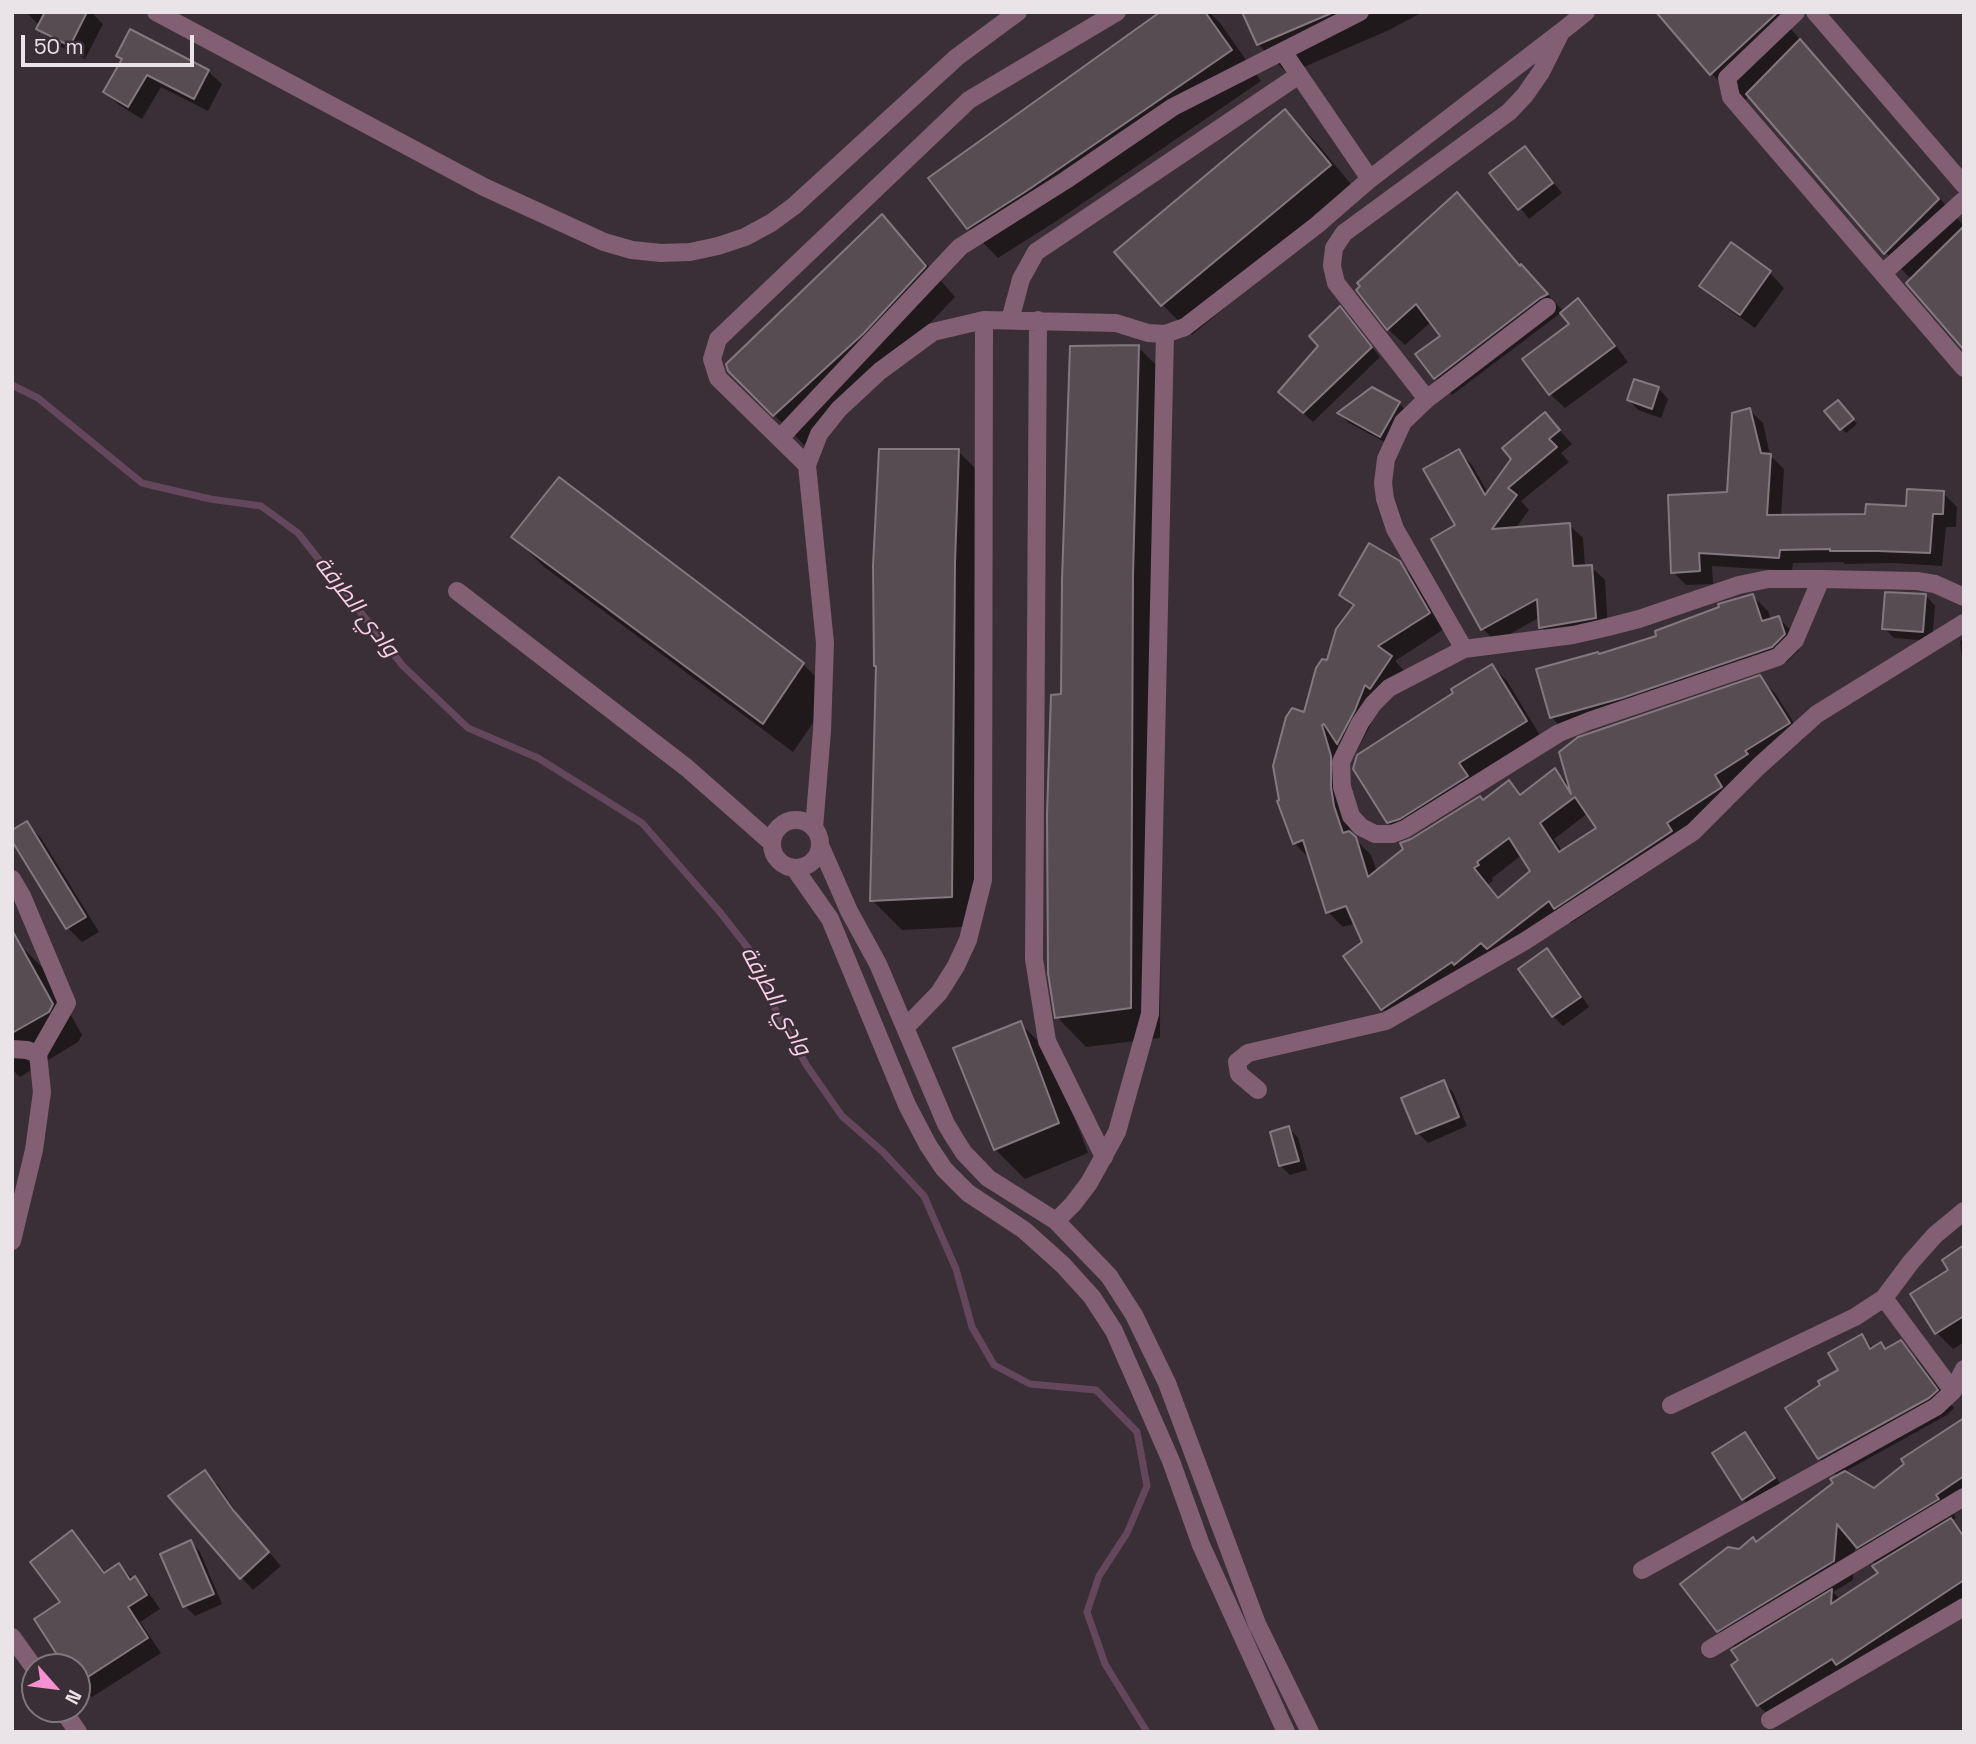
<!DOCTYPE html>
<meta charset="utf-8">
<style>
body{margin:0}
#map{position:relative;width:1976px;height:1744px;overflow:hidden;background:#3a2f36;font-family:"Space Grotesk",sans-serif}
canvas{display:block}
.frame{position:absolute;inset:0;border:14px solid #eae3e7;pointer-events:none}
.north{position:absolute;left:21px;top:1653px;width:70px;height:70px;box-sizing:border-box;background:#3a2f36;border:2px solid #80777d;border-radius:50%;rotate:118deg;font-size:19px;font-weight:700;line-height:28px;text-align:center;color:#eae3e7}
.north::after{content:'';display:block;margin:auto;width:24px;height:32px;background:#f690d0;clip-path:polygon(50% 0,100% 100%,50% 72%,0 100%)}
.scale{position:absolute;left:21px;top:35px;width:173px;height:32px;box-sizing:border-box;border:4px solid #eae3e7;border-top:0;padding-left:9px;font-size:21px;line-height:24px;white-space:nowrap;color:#eae3e7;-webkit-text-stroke:5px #3a2f36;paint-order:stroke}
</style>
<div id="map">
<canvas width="1976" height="1744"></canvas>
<div class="frame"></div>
<div class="north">N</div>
<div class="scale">50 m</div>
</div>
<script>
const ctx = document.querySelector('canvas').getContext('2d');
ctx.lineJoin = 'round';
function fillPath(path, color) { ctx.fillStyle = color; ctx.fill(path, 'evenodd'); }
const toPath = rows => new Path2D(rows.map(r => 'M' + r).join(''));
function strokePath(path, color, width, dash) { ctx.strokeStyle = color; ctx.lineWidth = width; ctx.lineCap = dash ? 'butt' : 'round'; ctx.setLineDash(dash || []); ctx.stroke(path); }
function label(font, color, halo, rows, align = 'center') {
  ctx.font = font + ' "Space Grotesk",Cairo,sans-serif'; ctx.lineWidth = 5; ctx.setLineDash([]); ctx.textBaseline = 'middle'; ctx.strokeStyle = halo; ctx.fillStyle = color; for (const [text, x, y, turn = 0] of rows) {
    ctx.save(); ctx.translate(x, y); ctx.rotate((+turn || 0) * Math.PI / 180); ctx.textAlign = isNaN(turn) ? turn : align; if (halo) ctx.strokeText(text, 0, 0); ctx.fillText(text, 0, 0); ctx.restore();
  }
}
fillPath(toPath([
 [29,12,95,12,94,15,103,24,85,59,53,43,38,28,40,26,28,14],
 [1163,12,1209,12,1220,23,1261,81,1058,220,998,258,969,228,930,178],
 [1244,12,1423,12,1389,30,1288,74,1258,44],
 [1659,12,1776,12,1964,226,1964,348,1912,280,1886,253,1749,96,1741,104,1712,74],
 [118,55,208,71,222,84,208,111,161,87,142,119,119,105,105,91,124,61],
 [1285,111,1315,141,1360,195,1192,335,1163,305,1116,252],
 [1525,148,1562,193,1529,219,1492,173],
 [1457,195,1564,312,1578,300,1593,315,1628,362,1565,408,1550,394,1572,324,1562,312,1452,395,1435,378,1418,355,1442,336,1432,321,1405,345,1388,329],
 [882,216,911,246,955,297,892,363,804,445,729,370],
 [1770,273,1784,288,1755,328,1716,300,1702,285],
 [1349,318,1380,357,1313,422,1290,401],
 [1138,347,1168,377,1162,607,1160,1038,1086,1047,1057,1017,1063,696],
 [1635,381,1659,389,1668,399,1661,418,1638,410,1629,400],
 [1399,403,1408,413,1390,445,1349,423,1340,414],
 [1842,406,1857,424,1846,433,1827,411],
 [1749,410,1763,423,1770,455,1784,469,1781,517,1867,515,1907,508,1943,493,1957,507,1956,527,1946,527,1942,566,1892,563,1845,564,1843,562,1793,563,1792,571,1712,566,1713,584,1686,585,1673,572,1728,494],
 [1545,414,1572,444,1561,453,1569,462,1521,501,1529,510,1515,529,1569,525,1583,538,1585,567,1591,567,1605,580,1608,631,1554,640,1541,627,1540,617,1496,642,1483,629,1457,526,1458,451,1472,465,1488,493],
 [958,451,988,481,984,593,981,926,902,930,872,900,877,668,876,666],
 [559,480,803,664,833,694,793,752,543,566,514,537],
 [1399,563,1415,579,1444,629,1395,661,1407,673,1380,699,1370,726,1353,758,1336,741,1346,773,1348,823,1353,837,1371,855,1377,872,1509,783,1522,796,1555,770,1570,786,1759,677,1775,693,1804,739,1759,767,1729,791,1736,803,1681,839,1686,847,1571,923,1564,916,1504,964,1497,958,1398,1024,1383,1009,1345,956,1365,943,1356,923,1343,927,1328,912,1310,859,1294,843,1305,714,1354,608,1341,595],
 [1588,813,1598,829,1563,852,1554,839],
 [1522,855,1533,872,1500,899,1488,884,1493,881,1492,878],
 [1753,596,1768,611,1771,620,1778,618,1793,632,1799,650,1787,662,1637,712,1566,732,1551,717,1599,655,1658,637],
 [1926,596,1935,606,1932,641,1894,638,1884,628],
 [1964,639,1964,676,1960,641],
 [1492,666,1507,681,1541,737,1473,778,1482,792,1415,833,1403,837,1388,822,1455,693],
 [26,823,41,838,99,932,82,942,68,928],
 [17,942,47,972,82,1035,78,1042,20,1077,12,1069,12,945],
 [1547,951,1557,960,1589,1007,1563,1026,1553,1016],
 [1020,1023,1050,1053,1088,1153,1025,1179,995,1149],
 [1443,1082,1453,1092,1467,1126,1428,1143,1418,1133],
 [1289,1128,1298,1138,1307,1170,1290,1175,1280,1165],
 [1963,1248,1964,1342,1953,1349,1937,1333,1950,1271],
 [1861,1336,1874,1349,1881,1345,1887,1350,1901,1342,1918,1360,1954,1408,1947,1415,1844,1472,1874,1490,1964,1420,1964,1508,1954,1514,1956,1518,1952,1521,1964,1533,1964,1607,1775,1721,1758,1705,1734,1665,1741,1661,1736,1649,1718,1631,1739,1550,1757,1544,1835,1483,1838,1477,1819,1458,1787,1408,1822,1386,1840,1370],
 [1855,1544,1876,1565,1881,1574,1841,1600,1833,1592,1853,1580],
 [1745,1434,1754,1443,1783,1488,1752,1508,1743,1499],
 [205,1473,218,1485,245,1525,281,1566,253,1590,241,1577],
 [72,1532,106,1573,118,1565,149,1593,160,1609,140,1622,161,1653,92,1697,77,1682,77,1667,67,1667,63,1602],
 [191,1542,200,1552,222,1604,195,1616,185,1606,163,1554]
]), '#0007');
strokePath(toPath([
 [12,385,38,398,142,483,210,499,261,506,298,533,403,666,468,728,538,758,642,823,719,911,755,957,776,1011,807,1066,842,1116,883,1152,924,1196,956,1269,972,1327,994,1365,1030,1384,1096,1390,1137,1432,1147,1486,1127,1533,1099,1576,1087,1612,1105,1664,1147,1732]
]), '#64475c', 7);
const building = toPath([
 [45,12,87,12,70,46,36,29,45,12],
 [1160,12,1205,12,1232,50,1028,190,967,229,928,178,1160,12],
 [1242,12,1334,12,1257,45,1242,12],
 [1656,12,1778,12,1710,75,1656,12],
 [130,29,209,70,194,99,147,75,128,107,103,92,122,59,116,56,130,29],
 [1800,39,1939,199,1884,254,1746,94,1800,39],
 [1285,109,1331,165,1161,306,1114,252,1285,109],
 [1525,146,1553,183,1518,210,1489,173,1525,146],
 [1457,192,1520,266,1521,264,1548,294,1540,298,1434,379,1415,354,1440,336,1416,304,1387,330,1356,290,1360,286,1357,283,1457,192],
 [882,214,926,266,863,334,773,416,728,371,726,364,882,214],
 [1964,226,1964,350,1906,283,1964,226],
 [1731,242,1771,271,1740,315,1699,286,1731,242],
 [1578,298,1615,346,1549,395,1522,359,1569,324,1560,313,1578,298],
 [1340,306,1372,347,1303,413,1278,392,1318,346,1309,336,1340,306],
 [1139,345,1133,576,1131,1008,1055,1018,1048,973,1047,814,1051,695,1061,694,1062,580,1070,346,1139,345],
 [1634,379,1659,387,1652,409,1627,400,1634,379],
 [1372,387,1400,402,1380,437,1337,413,1372,387],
 [1838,400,1854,419,1840,430,1824,411,1838,400],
 [1750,408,1761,453,1771,454,1767,515,1865,514,1866,504,1906,506,1907,489,1944,491,1943,514,1933,514,1930,553,1878,551,1830,551,1830,549,1780,550,1779,558,1699,553,1700,571,1671,573,1668,495,1727,492,1732,413,1750,408],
 [1545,412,1560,430,1549,439,1557,447,1508,488,1517,495,1492,529,1570,523,1573,566,1592,565,1596,618,1539,628,1537,599,1481,630,1431,539,1455,525,1423,469,1459,449,1485,495,1511,459,1502,448,1545,412],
 [879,449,959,449,955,563,952,897,870,901,876,666,874,666,873,566,879,449],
 [559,477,804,663,763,724,511,537,559,477],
 [1369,543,1400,561,1430,613,1378,646,1392,656,1370,689,1365,685,1355,710,1337,744,1324,724,1322,725,1331,756,1331,787,1334,806,1343,833,1349,831,1356,837,1368,877,1403,849,1400,843,1411,839,1480,796,1483,800,1509,780,1520,795,1555,768,1571,794,1559,752,1578,737,1593,732,1760,675,1790,723,1745,751,1748,754,1715,775,1722,787,1667,823,1672,831,1554,909,1549,901,1487,949,1481,943,1454,965,1452,962,1381,1010,1343,956,1362,942,1346,906,1326,913,1303,840,1293,844,1277,801,1279,800,1273,766,1286,717,1292,708,1304,712,1316,668,1322,659,1327,660,1336,629,1354,605,1339,595,1369,543],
 [1575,797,1596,828,1559,852,1540,823,1575,797],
 [1509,838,1530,871,1498,898,1474,868,1479,865,1477,862,1509,838],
 [1885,592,1926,594,1923,632,1882,629,1885,592],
 [1753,594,1762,621,1779,616,1785,634,1772,647,1622,698,1550,718,1536,669,1598,652,1599,654,1656,636,1655,631,1719,607,1718,604,1753,594],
 [1492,664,1527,721,1459,763,1468,776,1400,819,1387,823,1353,769,1357,755,1453,693,1451,689,1492,664],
 [27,821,86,917,66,929,12,841,12,830,27,821],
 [12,930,53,1004,49,1012,12,1033,12,930],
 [1547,948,1581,997,1552,1017,1518,969,1547,948],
 [1021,1021,1059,1123,994,1150,953,1048,1021,1021],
 [1444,1080,1459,1117,1416,1134,1401,1098,1444,1080],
 [1289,1126,1299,1161,1279,1166,1270,1132,1289,1126],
 [1964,1245,1964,1316,1935,1334,1910,1294,1948,1270,1942,1260,1964,1245],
 [1862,1334,1870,1349,1881,1342,1885,1349,1901,1340,1938,1390,1929,1398,1818,1459,1785,1408,1820,1385,1818,1381,1838,1370,1828,1353,1862,1334],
 [1964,1418,1964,1476,1936,1495,1939,1499,1857,1548,1837,1524,1834,1561,1717,1632,1680,1584,1728,1547,1739,1549,1753,1537,1756,1542,1833,1483,1830,1479,1845,1471,1874,1488,1904,1464,1901,1459,1964,1418],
 [1745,1432,1775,1478,1742,1500,1712,1453,1745,1432],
 [205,1470,233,1510,269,1552,240,1579,168,1496,205,1470],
 [1951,1518,1964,1537,1964,1580,1836,1665,1832,1659,1757,1706,1731,1665,1738,1660,1731,1650,1832,1589,1831,1604,1878,1573,1872,1566,1951,1518],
 [72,1530,104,1573,119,1563,130,1580,135,1576,147,1595,128,1607,148,1638,77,1684,77,1667,65,1667,34,1619,60,1602,30,1562,72,1530],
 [191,1540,214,1594,183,1607,160,1554,191,1540]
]);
fillPath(building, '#584c53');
strokePath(building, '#85777f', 2);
strokePath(toPath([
 [156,12,484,187,604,242,632,250,661,253,690,252,718,246,745,237,771,223,794,206,957,57,1018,12],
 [1796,12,1727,78,1731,97,1964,368],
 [1815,12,1964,185],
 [1284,53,1370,179],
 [1883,273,1964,200],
 [1010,320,1021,279,1036,252,1299,75],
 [1038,320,1034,959,1047,1041,1104,1157],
 [1427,399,1336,283,1332,266,1334,248,1344,233,1509,112,1525,95,1541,72,1561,32,1586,12],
 [780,438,960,247,1066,180,1173,107,1360,12],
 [807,465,718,378,712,359,718,339,969,100,1117,12],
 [1821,579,1795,640,1778,657,1589,721,1559,733,1405,829,1392,834,1375,834,1361,827,1351,816,1342,787,1341,762,1360,723,1373,704,1389,688,1464,649,1573,635,1608,627,1639,619,1739,585,1768,579,1821,579,1917,581,1935,584,1964,597],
 [457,591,687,768,772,843],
 [1464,649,1395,529,1385,499,1383,483,1386,459,1403,422,1427,399,1547,307],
 '772 844a24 24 0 1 1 48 0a24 24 0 1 1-48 0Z',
 [814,828,822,731,825,643,807,465,819,434,839,409,880,371,933,332,984,320,1116,323,1148,333,1165,334,1185,327,1317,225,1370,179,1561,32],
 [820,845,849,911,878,964,946,1124,955,1139,964,1153,988,1178,1056,1221,1109,1276,1134,1315,1167,1383,1257,1624,1310,1732],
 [795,869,830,919,907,1105,928,1145,944,1169,968,1193,1024,1230,1063,1265,1092,1297,1114,1331,1171,1461,1201,1545,1286,1732],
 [12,879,22,896,67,1003,38,1054],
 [906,1027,939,993,956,966,968,940,983,880,984,320],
 [12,1049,27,1050,38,1054,42,1092,34,1150,12,1241],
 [1258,1090,1239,1074,1237,1062,1248,1053,1386,1021,1525,941,1693,832,1759,766,1817,714,1964,623],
 [1056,1221,1073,1204,1089,1183,1117,1132,1150,1014,1165,334],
 [1884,1298,1953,1391],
 [1671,1405,1855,1317,1884,1298,1911,1262,1935,1235,1964,1211],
 [1642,1570,1936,1407,1953,1391,1964,1369],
 [12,1637,35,1669],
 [1710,1649,1964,1497],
 [62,1709,78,1732],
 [1770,1720,1964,1607]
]), '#835f74', 18);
label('italic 23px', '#fdcfea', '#3a2f36', [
 ["وادي الطرفة",356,607,52],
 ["وادي الطرفة",775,1001,61]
]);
</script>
